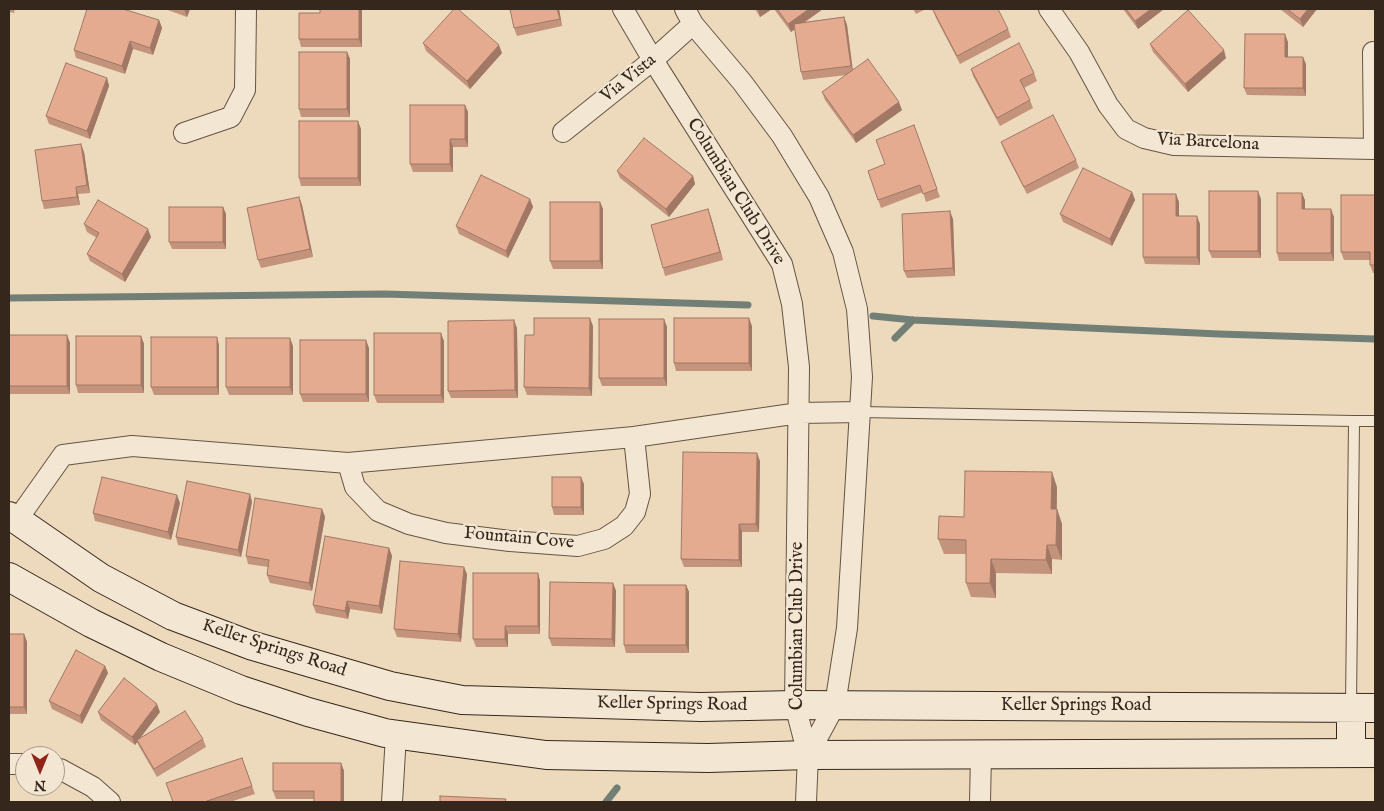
<!DOCTYPE html>
<style>
body{margin:0}
#map{position:relative;width:1384px;height:811px;overflow:hidden;background:#eddabc;font-family:"IM FELL English",serif}
canvas{display:block}
.frame{position:absolute;inset:0;border:10px solid #36271d;pointer-events:none}
.north{position:absolute;left:15px;top:746px;width:50px;height:50px;box-sizing:border-box;background:#f3e7d3;border:1px solid #a79a8a;border-radius:50%;rotate:180deg;font-size:14px;font-weight:700;line-height:20px;text-align:center;color:#36271d}
.north::after{content:'';display:block;margin:auto;width:18px;height:22px;background:#8f2418;clip-path:polygon(50% 0,100% 100%,50% 72%,0 100%)}
</style>
<div id="map">
<canvas width="1384" height="811"></canvas>
<div class="frame"></div>
<div class="north">N</div>
</div>
<script>
const ctx = document.querySelector('canvas').getContext('2d');
ctx.lineJoin = 'round';
const toPath = rows => new Path2D(rows.map(r => 'M' + r).join(''));
function strokePath(path, color, width, dash) { ctx.strokeStyle = color; ctx.lineWidth = width; ctx.lineCap = dash ? 'butt' : 'round'; ctx.setLineDash(dash || []); ctx.stroke(path); }
function fillPath(path, color) { ctx.fillStyle = color; ctx.fill(path, 'evenodd'); }
function label(font, color, halo, rows, align = 'center') {
  ctx.font = font + ' "IM FELL English",serif'; ctx.lineWidth = 4.5; ctx.setLineDash([]); ctx.textBaseline = 'middle'; ctx.strokeStyle = halo; ctx.fillStyle = color; for (const [text, x, y, turn = 0] of rows) {
    ctx.save(); ctx.translate(x, y); ctx.rotate((+turn || 0) * Math.PI / 180); ctx.textAlign = isNaN(turn) ? turn : align; if (halo) ctx.strokeText(text, 0, 0); ctx.fillText(text, 0, 0); ctx.restore();
  }
}
strokePath(toPath([
 [9,298,385,294,748,305],
 [873,316,913,320,1219,334,1375,339],
 [895,338,913,320],
 [606,802,617,788]
]), '#717f77', 7);
const lane = toPath([
 [860,412,1354,421,1351,706],
 [1354,421,1375,421]
]);
const street = toPath([
 [623,9,653,60,782,264,792,304,799,367,795,705,808,755,806,802],
 [685,9,693,24,742,82,782,136,819,197,843,252,857,309,862,377,847,628,835,705,808,755],
 [1049,9,1079,52,1108,105,1126,129,1144,138,1174,145,1375,149],
 [1373,52,1374,149],
 [563,132,653,60,693,24],
 [184,133,231,117,245,90,246,9],
 [348,463,355,487,378,511,409,524,446,533,510,541,578,546,604,539,624,526,635,512,640,494,634,437],
 [17,520,63,455,132,446,348,463,634,437,799,413,860,412],
 [9,764,25,764],
 [55,768,60,769,93,787,110,802],
 [392,802,396,735],
 [980,802,981,754]
]);
const secondary = toPath([
 [9,516,17,520,101,578,173,616,250,645,390,686,462,700,701,707,795,705,1375,708],
 [9,577,91,623,161,657,241,690,308,712,385,733,546,755,708,758,808,755,1375,753],
 [1351,753,1351,707]
]);
strokePath(lane, '#645445', 12);
strokePath(street, '#645445', 22);
strokePath(secondary, '#36271d', 30);
strokePath(lane, '#f3e7d3', 10);
strokePath(street, '#f3e7d3', 20);
strokePath(secondary, '#f3e7d3', 28);
fillPath(toPath([
 [9,9,15,9,14,13,9,12],
 [165,9,190,9,187,17],
 [362,9,362,47,301,47,299,39,320,13],
 [510,9,559,9,562,26,517,36,514,28],
 [755,9,772,9,760,17],
 [774,9,823,9,804,22,844,17,847,25,853,70,902,110,856,143,825,100,822,92,847,75,803,80,801,72,795,29,791,32],
 [913,9,926,9,916,14],
 [1123,9,1164,9,1138,29],
 [1280,9,1317,9,1303,27],
 [933,10,1008,29,1011,37,960,64,936,18],
 [159,20,162,28,153,55,133,49,125,74,76,58,74,50],
 [1288,42,1288,57,1306,64,1306,96,1247,95,1244,88],
 [423,43,502,53,470,89,426,51],
 [1150,44,1226,58,1188,92,1153,52],
 [347,52,350,59,350,117,301,117,299,109],
 [971,69,1034,73,1037,81,1024,88,1030,100,1033,108,1000,126,973,76],
 [107,78,109,86,90,139,49,124,46,116],
 [465,105,468,112,468,147,453,147,453,172,413,172,410,164],
 [914,125,940,197,926,202,923,192,881,208,868,171,885,164],
 [361,129,361,186,301,186,299,178],
 [1001,142,1076,160,1079,168,1027,194,1004,150],
 [84,152,90,193,78,194,80,205,44,209,42,201],
 [617,171,693,176,695,184,669,217,620,178],
 [1132,192,1135,200,1112,246,1063,222,1060,214],
 [1375,195,1375,273,1373,273,1370,265,1370,260,1344,260,1341,252],
 [299,197,302,205,313,257,261,268,258,260],
 [530,199,533,207,508,258,459,234,456,226],
 [1261,199,1261,258,1212,258,1209,251],
 [1305,200,1305,209,1334,217,1334,261,1279,261,1277,253],
 [600,202,603,209,603,269,553,269,550,261],
 [1179,202,1179,216,1200,224,1200,265,1145,264,1143,257],
 [223,207,226,214,226,249,172,249,169,242],
 [708,209,723,260,665,276,663,268],
 [953,219,955,276,907,278,904,271],
 [84,224,151,237,125,282,90,261,87,254,97,238,87,232],
 [664,319,667,327,667,386,602,386,599,378],
 [593,326,592,396,527,395,524,387,534,335],
 [752,326,752,371,676,371,674,363],
 [517,328,518,398,451,398,448,391],
 [9,335,67,335,70,343,70,394,9,394],
 [141,336,144,344,144,393,78,393,76,385],
 [444,341,444,403,377,403,374,395],
 [219,345,219,395,154,395,151,387],
 [293,346,293,395,229,395,226,387],
 [369,348,369,402,303,402,300,394],
 [760,461,759,532,742,532,742,567,684,567,681,559],
 [584,484,584,515,554,515,552,507],
 [1057,487,1057,509,1062,524,1062,560,1052,559,1052,574,996,573,996,598,971,597,966,583,966,554,944,554,938,539,964,517],
 [250,494,252,502,241,557,178,545,176,537],
 [180,503,171,540,95,521,93,513],
 [322,509,325,517,312,591,270,583,267,575,268,567,248,564,246,556],
 [389,548,392,556,382,614,350,609,348,619,316,613,313,605],
 [538,573,540,581,540,634,508,634,508,647,476,647,473,639],
 [467,574,461,642,397,637,394,629],
 [613,583,616,591,615,647,552,646,549,638],
 [686,585,689,592,689,653,626,653,624,645],
 [9,634,24,634,27,642,27,714,9,714],
 [105,666,108,673,82,724,52,709,49,701],
 [98,712,160,712,139,739,203,739,206,747,157,777,140,748,137,742,135,745,101,720],
 [242,758,255,794,230,802,173,802],
 [341,763,344,771,314,799,276,799,273,791]
]), '#c4937c');
fillPath(toPath([
 [184,9,190,9,187,17],
 [359,9,362,9,362,47,359,39],
 [557,9,559,9,562,26,560,19],
 [758,9,772,9,760,17],
 [809,9,823,9,791,32,788,24],
 [1151,9,1164,9,1138,29,1135,21],
 [1308,9,1317,9,1303,27,1300,19],
 [844,17,847,25,853,74,851,66],
 [159,20,162,28,153,55,150,48],
 [1285,34,1288,42,1288,64,1285,57],
 [130,41,133,49,125,74,122,66],
 [499,45,502,53,470,89,467,81],
 [1224,50,1226,58,1188,92,1185,84],
 [347,52,350,59,350,117,347,109],
 [1303,57,1306,64,1306,96,1303,88],
 [107,78,109,86,90,139,87,131],
 [899,102,902,110,856,143,853,135],
 [465,105,468,112,468,147,465,139],
 [358,121,361,129,361,186,358,178],
 [450,139,453,147,453,172,450,164],
 [81,144,84,152,90,193,87,185],
 [693,176,695,184,669,217,666,209],
 [76,187,78,194,80,205,77,197],
 [1258,191,1261,199,1261,258,1258,251],
 [1132,192,1135,200,1112,246,1110,239],
 [1302,193,1305,200,1305,217,1302,209],
 [1176,194,1179,202,1179,224,1176,216],
 [299,197,302,205,313,257,310,249],
 [530,199,533,207,508,258,506,251],
 [600,202,603,209,603,269,600,261],
 [223,207,226,214,226,249,223,242],
 [708,209,711,217,723,260,720,252],
 [1331,209,1334,217,1334,261,1331,253],
 [950,211,953,219,955,276,953,268],
 [1197,216,1200,224,1200,265,1197,257],
 [148,229,151,237,125,282,122,274],
 [590,318,593,326,592,396,589,388],
 [749,318,752,326,752,371,749,363],
 [664,319,667,327,667,386,664,378],
 [514,320,517,328,518,398,515,390],
 [441,333,444,341,444,403,441,395],
 [67,335,70,343,70,394,67,386],
 [141,336,144,344,144,393,141,385],
 [217,337,219,345,219,395,217,387],
 [290,338,293,346,293,395,290,387],
 [366,340,369,348,369,402,366,394],
 [757,453,760,461,759,532,756,524],
 [1052,472,1057,487,1056,524,1051,509],
 [581,477,584,484,584,515,581,507],
 [250,494,252,502,241,557,238,550],
 [177,495,180,503,171,540,168,532],
 [322,509,325,517,312,591,309,583],
 [1057,509,1062,524,1062,560,1056,545],
 [739,524,742,532,742,567,739,560],
 [1047,545,1052,559,1052,574,1046,560],
 [389,548,392,556,382,614,379,606],
 [991,559,996,573,996,598,990,583],
 [464,567,467,574,461,642,458,634],
 [538,573,540,581,540,634,538,626],
 [613,583,616,591,615,647,612,639],
 [686,585,689,592,689,653,686,645],
 [347,601,350,609,348,619,345,611],
 [505,626,508,634,508,647,505,639],
 [24,634,27,642,27,714,24,707],
 [105,666,108,673,82,724,80,716],
 [157,704,160,712,135,745,132,737],
 [341,763,344,771,344,802,341,802]
]), '#a07865');
const building = toPath([
 [87,9,123,9,159,20,150,48,130,41,122,66,74,50,87,9],
 [320,9,359,9,359,39,299,39,299,13,320,13,320,9],
 [454,9,458,9,499,45,467,81,423,43,454,9],
 [510,9,557,9,560,19,514,28,510,9],
 [777,9,809,9,788,24,777,9],
 [936,9,998,9,1008,29,957,56,933,10,936,9],
 [1126,9,1151,9,1135,21,1126,9],
 [1287,9,1308,9,1300,19,1287,9],
 [1188,10,1224,50,1185,84,1150,44,1188,10],
 [844,17,851,66,801,72,794,24,844,17],
 [1245,34,1285,34,1285,57,1303,57,1303,88,1244,88,1245,34],
 [1019,43,1034,73,1020,80,1030,100,997,118,971,69,1019,43],
 [299,52,347,52,347,109,299,109,299,52],
 [868,59,899,102,853,135,822,92,868,59],
 [66,63,107,78,87,131,46,116,66,63],
 [410,105,465,105,465,139,450,139,450,164,410,164,410,105],
 [1053,115,1076,160,1024,187,1001,142,1053,115],
 [299,121,358,121,358,178,299,178,299,121],
 [914,125,937,189,923,194,920,185,878,200,868,171,885,164,876,140,914,125],
 [644,138,693,176,666,209,617,171,644,138],
 [81,144,87,185,76,187,77,197,42,201,35,150,81,144],
 [1083,168,1132,192,1110,239,1060,214,1083,168],
 [481,175,530,199,506,251,456,226,481,175],
 [1209,191,1258,191,1258,251,1209,251,1209,191],
 [1277,193,1302,193,1302,209,1331,209,1331,253,1277,253,1277,193],
 [1143,194,1176,194,1176,216,1197,216,1197,257,1143,257,1143,194],
 [1341,195,1375,195,1375,265,1370,265,1370,252,1341,252,1341,195],
 [299,197,310,249,258,260,247,208,299,197],
 [98,200,148,229,122,274,87,254,99,233,84,224,98,200],
 [550,202,600,202,600,261,550,261,550,202],
 [169,207,223,207,223,242,169,242,169,207],
 [708,209,720,252,663,268,651,225,708,209],
 [950,211,953,268,904,271,902,214,950,211],
 [534,318,590,318,589,388,524,387,525,335,534,335,534,318],
 [674,318,749,318,749,363,674,363,674,318],
 [599,319,664,319,664,378,599,378,599,319],
 [514,320,515,390,448,391,448,321,514,320],
 [374,333,441,333,441,395,374,395,374,333],
 [9,335,67,335,67,386,9,386,9,335],
 [76,336,141,336,141,385,76,385,76,336],
 [151,337,217,337,217,387,151,387,151,337],
 [226,338,290,338,290,387,226,387,226,338],
 [300,340,366,340,366,394,300,394,300,340],
 [683,452,757,453,756,524,739,524,739,560,681,559,683,452],
 [965,471,1052,472,1051,509,1057,509,1056,545,1047,545,1046,560,991,559,990,583,966,583,966,540,938,539,939,516,964,517,965,471],
 [102,477,177,495,168,532,93,513,102,477],
 [552,477,581,477,581,507,552,507,552,477],
 [187,481,250,494,238,550,176,537,187,481],
 [255,498,322,509,309,583,267,575,269,560,246,556,255,498],
 [325,536,389,548,379,606,347,601,345,611,313,605,325,536],
 [400,561,464,567,458,634,394,629,400,561],
 [473,573,538,573,538,626,505,626,505,639,473,639,473,573],
 [550,582,613,583,612,639,549,638,550,582],
 [624,585,686,585,686,645,624,645,624,585],
 [9,634,24,634,24,707,9,707,9,634],
 [76,650,105,666,80,716,49,701,76,650],
 [124,678,157,704,132,737,98,712,124,678],
 [185,711,203,739,154,769,137,740,185,711],
 [242,758,252,786,204,802,173,802,166,783,242,758],
 [273,763,341,763,341,802,314,802,314,791,273,791,273,763],
 [440,796,506,799,505,802,440,802,440,796]
]);
fillPath(building, '#e4ab90');
strokePath(building, '#a07865', 1);
label('18px', '#36271d', '#f3e7d3', [
 ["Via Vista",629,79,-39],
 ["Via Barcelona",1208,143,3],
 ["Columbian Club Drive",735,192,58],
 ["Fountain Cove",519,539,5],
 ["Columbian Club Drive",798,626,-90],
 ["Keller Springs Road",274,649,18],
 ["Keller Springs Road",672,705,1],
 ["Keller Springs Road",1076,706]
]);
</script>
